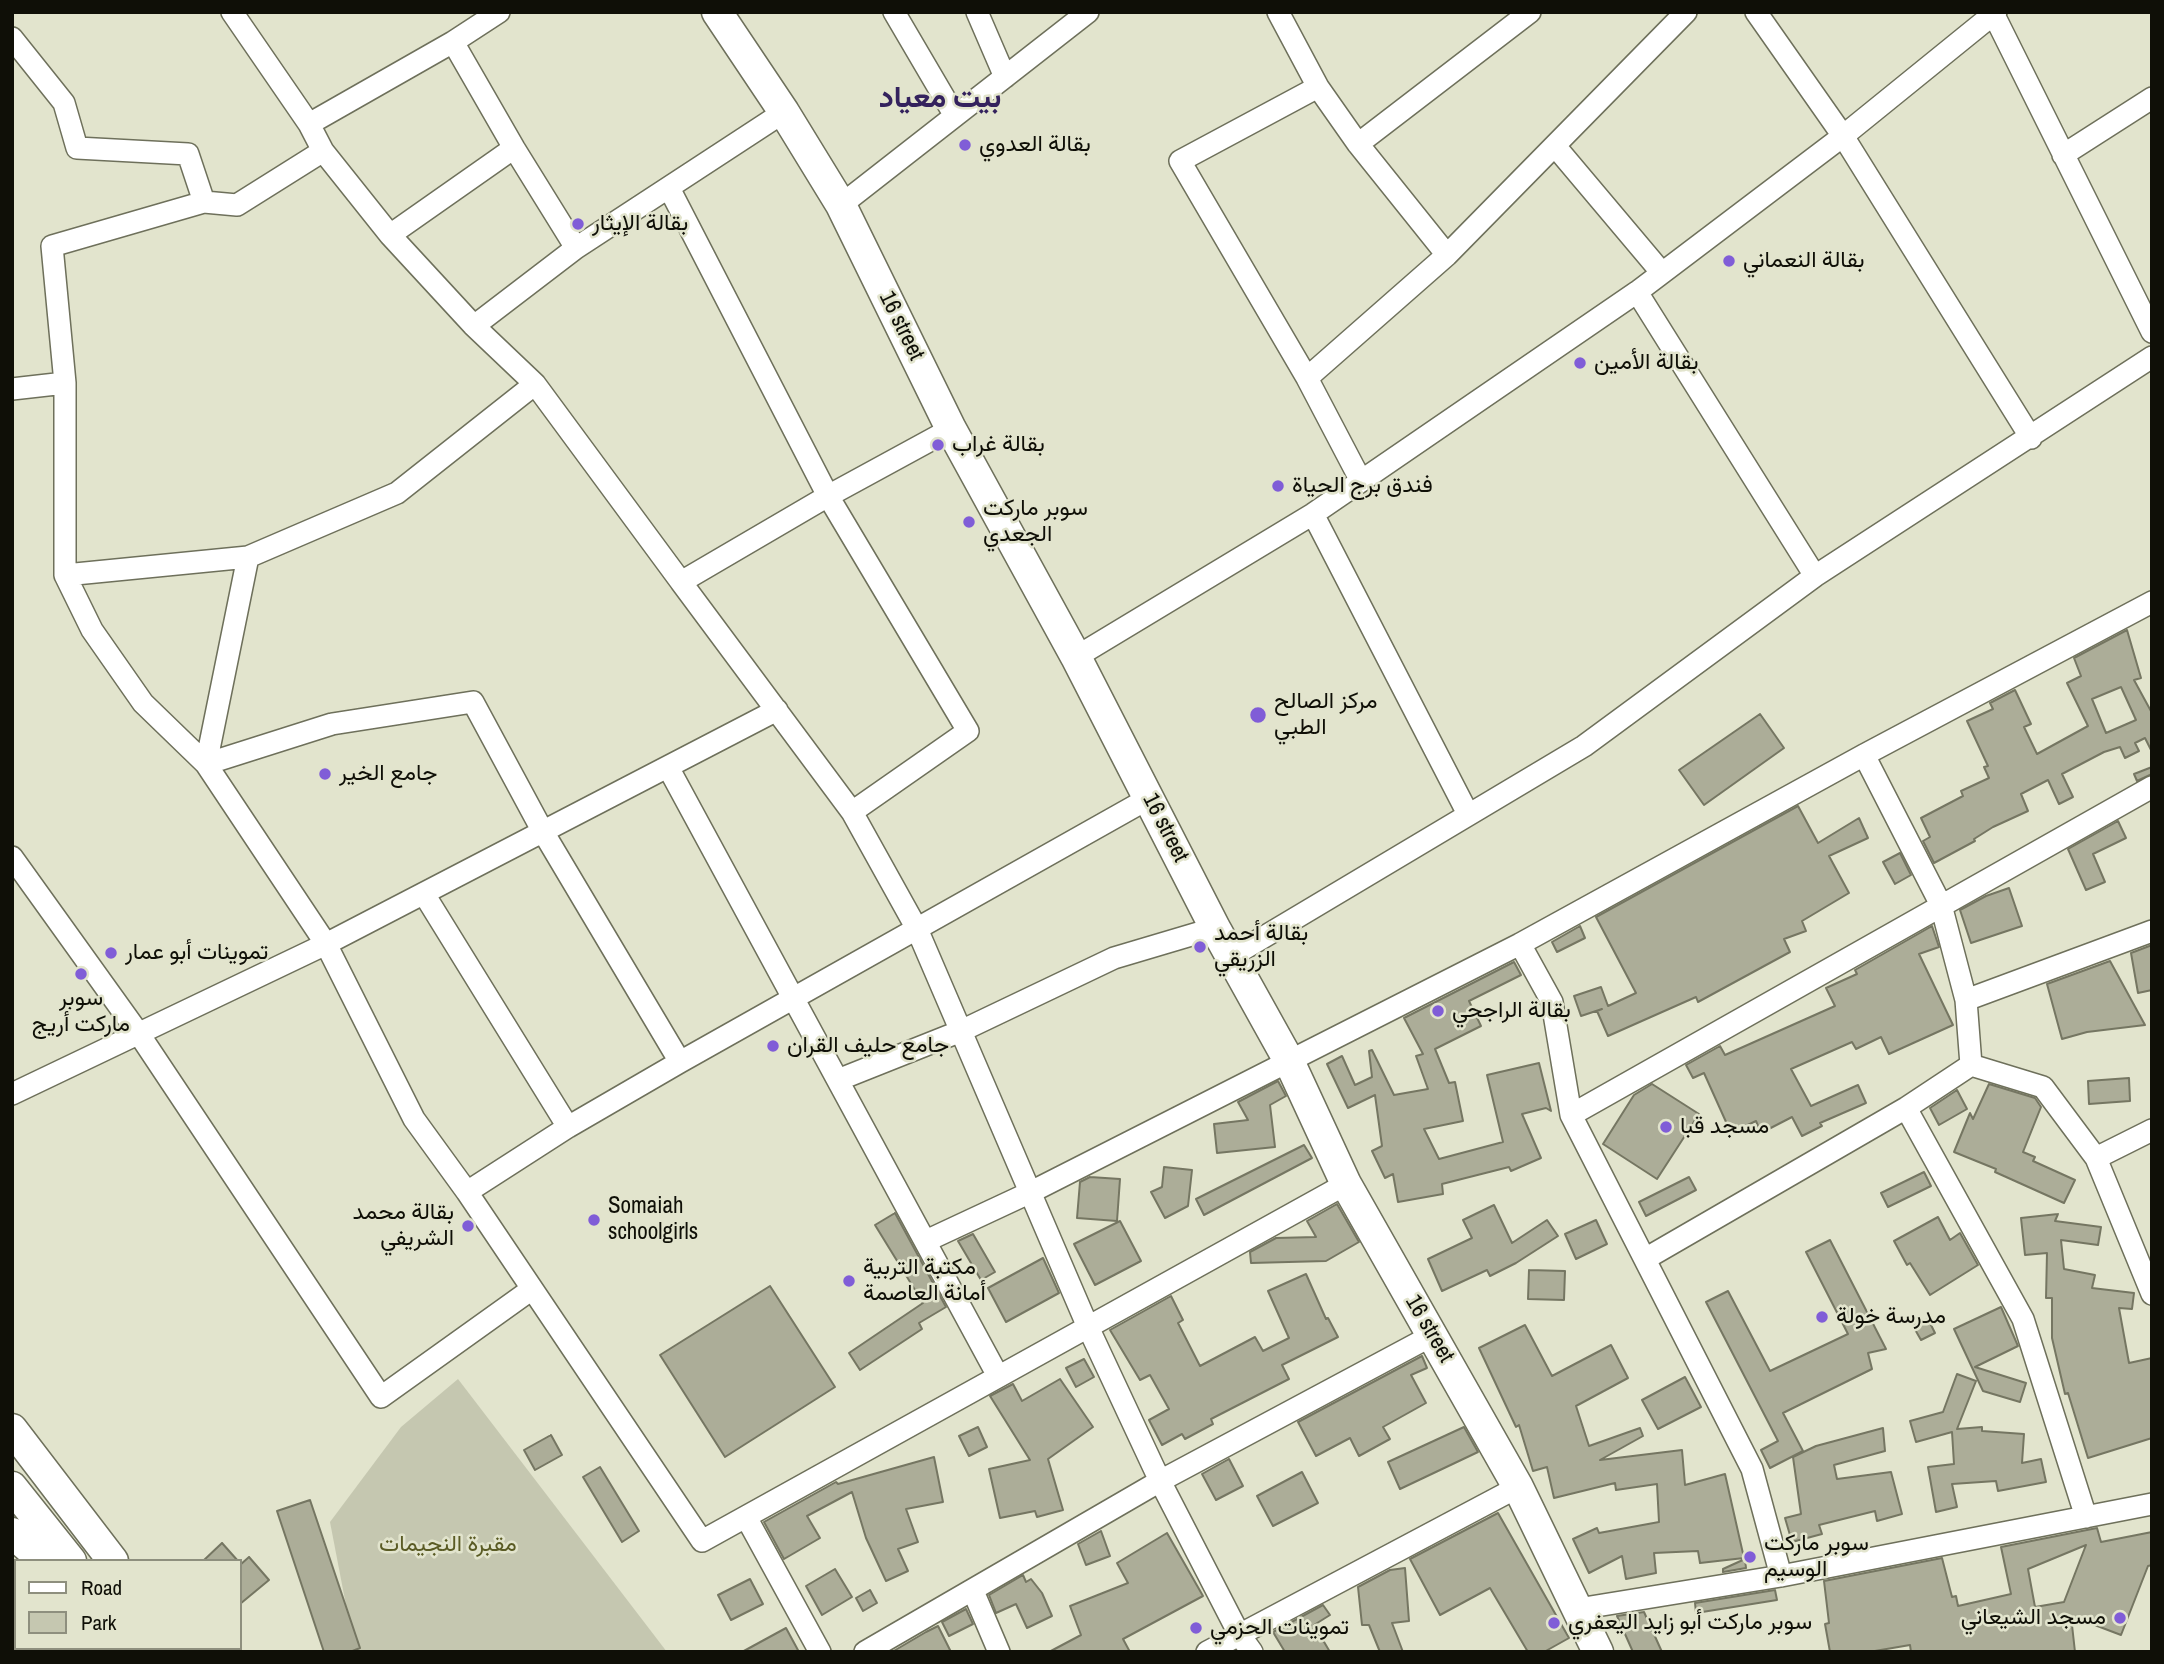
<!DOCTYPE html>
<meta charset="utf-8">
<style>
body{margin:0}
#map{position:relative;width:2164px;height:1664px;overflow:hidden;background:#e2e4cd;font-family:"Archivo Narrow",sans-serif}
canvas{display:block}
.frame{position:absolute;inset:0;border:14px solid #0f0f07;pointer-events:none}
.legend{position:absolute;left:14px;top:1559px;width:228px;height:91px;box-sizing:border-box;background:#e2e4cd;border:2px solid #8e8f7e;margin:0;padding:9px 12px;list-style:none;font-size:21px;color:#0f0f07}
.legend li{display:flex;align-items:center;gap:14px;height:35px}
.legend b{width:35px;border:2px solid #8e8f7e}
</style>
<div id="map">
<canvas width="2164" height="1664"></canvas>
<div class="frame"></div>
<ul class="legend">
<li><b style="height:9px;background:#fff"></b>Road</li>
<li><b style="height:19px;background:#c5c7b0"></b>Park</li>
</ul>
</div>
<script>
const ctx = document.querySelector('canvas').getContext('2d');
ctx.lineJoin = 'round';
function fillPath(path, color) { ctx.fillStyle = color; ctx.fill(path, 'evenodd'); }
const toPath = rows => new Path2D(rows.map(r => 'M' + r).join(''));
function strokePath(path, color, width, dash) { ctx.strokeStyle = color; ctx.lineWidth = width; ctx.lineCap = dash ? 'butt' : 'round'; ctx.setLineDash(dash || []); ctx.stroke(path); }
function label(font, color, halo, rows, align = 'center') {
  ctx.font = font + ' "Archivo Narrow",Vazirmatn,sans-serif'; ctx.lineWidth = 5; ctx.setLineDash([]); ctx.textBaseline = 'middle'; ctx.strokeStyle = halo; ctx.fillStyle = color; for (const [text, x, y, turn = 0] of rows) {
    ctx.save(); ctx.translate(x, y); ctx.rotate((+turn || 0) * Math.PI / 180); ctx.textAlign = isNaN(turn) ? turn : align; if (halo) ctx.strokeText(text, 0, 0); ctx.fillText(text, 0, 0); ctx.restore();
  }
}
fillPath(toPath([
 [458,1379,667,1652,355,1652,330,1522,401,1427]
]), '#c5c7b0');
const building = toPath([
 [2127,630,2141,678,2134,680,2152,713,2152,752,2145,738,2135,743,2139,751,2125,758,2120,747,2104,752,2062,774,2073,797,2059,804,2048,780,2021,794,2028,811,1993,827,1974,839,1975,841,1934,863,1923,841,1930,837,1921,818,1963,796,1961,791,1989,778,1984,767,1988,766,1967,721,1993,709,1990,703,2015,690,2031,724,2024,727,2037,754,2088,726,2067,683,2081,676,2074,658,2127,630],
 [2121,687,2136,720,2106,733,2092,699,2121,687],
 [1760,714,1784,748,1704,805,1679,770,1760,714],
 [2152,767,2152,774,2137,781,2134,774,2152,767],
 [1798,806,1818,843,1859,818,1868,838,1829,856,1849,893,1802,921,1806,931,1784,939,1790,952,1698,1002,1696,997,1608,1036,1597,1011,1602,1009,1581,1016,1574,996,1601,987,1608,1006,1636,993,1596,917,1798,806],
 [2118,821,2126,838,2093,854,2105,882,2086,890,2068,849,2118,821],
 [1900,853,1911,875,1895,884,1883,862,1900,853],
 [2009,888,2022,926,1971,943,1960,910,1986,896,2009,888],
 [1580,926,1585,938,1557,952,1552,942,1580,926],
 [1932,926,1939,947,1919,954,1953,1025,1889,1054,1881,1037,1856,1049,1852,1042,1791,1069,1811,1106,1858,1085,1866,1103,1820,1123,1822,1126,1802,1136,1792,1117,1761,1133,1756,1121,1731,1133,1704,1073,1693,1078,1686,1065,1720,1046,1725,1055,1835,1006,1826,988,1857,974,1855,970,1932,926],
 [2152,945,2152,990,2138,993,2131,953,2152,945],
 [2110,961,2145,1025,2087,1032,2062,1039,2047,984,2110,961],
 [1514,962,1521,975,1469,1001,1481,1026,1435,1049,1449,1083,1455,1082,1463,1121,1424,1129,1439,1159,1503,1142,1487,1075,1539,1063,1551,1111,1546,1108,1522,1114,1541,1158,1511,1171,1509,1167,1442,1184,1443,1194,1398,1202,1393,1174,1385,1178,1372,1151,1382,1146,1375,1095,1348,1108,1327,1064,1342,1056,1355,1085,1372,1077,1369,1051,1372,1050,1394,1095,1428,1089,1416,1056,1423,1054,1404,1018,1514,962],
 [2129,1078,2130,1101,2089,1104,2088,1081,2129,1078],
 [1278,1081,1286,1096,1270,1105,1275,1147,1217,1153,1214,1124,1248,1120,1238,1102,1278,1081],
 [1652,1084,1699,1114,1657,1179,1603,1144,1634,1095,1652,1084],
 [1989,1084,2035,1098,2041,1107,2023,1152,2035,1157,2033,1161,2075,1180,2064,1203,1995,1172,1996,1169,1954,1152,1970,1113,1973,1119,1989,1084],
 [1957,1090,1967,1109,1939,1125,1930,1108,1957,1090],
 [1304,1145,1312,1158,1204,1215,1196,1199,1304,1145],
 [1164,1167,1192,1170,1188,1206,1165,1218,1151,1192,1162,1187,1164,1167],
 [1924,1172,1931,1186,1888,1207,1881,1193,1924,1172],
 [1090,1177,1120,1179,1117,1221,1077,1218,1080,1182,1090,1177],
 [1689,1177,1696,1190,1646,1216,1639,1202,1689,1177],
 [1337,1204,1359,1242,1326,1261,1251,1263,1250,1252,1276,1238,1316,1237,1307,1221,1337,1204],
 [1494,1205,1512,1243,1547,1220,1558,1236,1516,1263,1490,1276,1487,1270,1442,1291,1428,1259,1472,1238,1463,1220,1494,1205],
 [895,1213,946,1307,919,1323,922,1329,860,1370,849,1353,923,1303,875,1225,895,1213],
 [2058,1214,2055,1221,2101,1227,2098,1245,2061,1240,2064,1269,2095,1275,2092,1288,2134,1293,2132,1309,2119,1308,2129,1363,2152,1358,2152,1438,2088,1458,2068,1393,2065,1394,2052,1338,2052,1298,2046,1298,2047,1253,2025,1255,2021,1218,2058,1214],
 [1938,1217,1950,1240,1960,1233,1978,1265,1930,1295,1910,1263,1907,1265,1894,1241,1938,1217],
 [1596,1220,1607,1244,1576,1259,1565,1234,1596,1220],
 [1120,1221,1141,1261,1095,1285,1074,1244,1120,1221],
 [973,1234,995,1272,981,1280,958,1241,973,1234],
 [1830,1240,1886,1349,1868,1353,1872,1369,1783,1413,1803,1451,1770,1468,1761,1450,1778,1441,1706,1302,1728,1291,1770,1371,1848,1334,1806,1252,1830,1240],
 [1043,1258,1059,1293,1006,1322,988,1288,1043,1258],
 [1529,1270,1565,1271,1564,1300,1528,1299,1529,1270],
 [1306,1274,1326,1319,1328,1318,1338,1337,1282,1365,1289,1379,1211,1419,1213,1424,1185,1439,1182,1434,1162,1445,1149,1420,1169,1409,1150,1375,1140,1380,1110,1330,1171,1296,1183,1320,1178,1323,1200,1366,1255,1337,1263,1351,1289,1338,1268,1291,1306,1274],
 [770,1286,835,1387,725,1457,660,1355,770,1286],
 [2001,1307,2018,1346,1975,1367,2026,1383,2020,1402,1983,1391,1954,1329,2001,1307],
 [1928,1319,1935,1333,1921,1340,1913,1326,1928,1319],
 [1525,1325,1552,1376,1611,1345,1628,1378,1576,1406,1589,1446,1640,1428,1643,1436,1600,1460,1682,1450,1685,1485,1725,1474,1744,1558,1700,1563,1698,1551,1654,1553,1656,1573,1626,1579,1622,1556,1589,1573,1573,1539,1597,1528,1599,1533,1659,1522,1657,1484,1616,1490,1615,1483,1554,1498,1547,1467,1533,1471,1519,1425,1516,1427,1479,1348,1525,1325],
 [1422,1356,1427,1368,1411,1375,1426,1403,1383,1427,1390,1439,1359,1456,1350,1438,1316,1456,1298,1422,1422,1356],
 [1084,1359,1094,1377,1076,1387,1066,1368,1084,1359],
 [1957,1374,1976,1381,1957,1429,1982,1427,1982,1431,2024,1434,2022,1463,2041,1459,2046,1482,1998,1491,1996,1481,1952,1484,1957,1507,1936,1512,1928,1467,1954,1464,1952,1432,1916,1442,1910,1421,1943,1412,1957,1374],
 [1685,1377,1701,1407,1658,1429,1642,1400,1685,1377],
 [1060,1379,1093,1427,1048,1459,1063,1510,1037,1517,1035,1511,1000,1518,989,1469,1030,1460,990,1396,1013,1384,1022,1401,1060,1379],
 [978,1427,987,1447,969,1456,959,1436,978,1427],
 [1464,1427,1478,1452,1400,1489,1388,1462,1464,1427],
 [1883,1428,1885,1451,1834,1465,1837,1479,1891,1472,1902,1514,1877,1521,1875,1511,1819,1525,1822,1534,1792,1542,1785,1518,1801,1514,1793,1457,1816,1446,1883,1428],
 [551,1435,562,1455,535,1470,524,1450,551,1435],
 [934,1457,943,1502,906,1509,918,1542,898,1549,908,1571,886,1581,866,1538,852,1492,807,1516,820,1538,784,1559,764,1522,836,1482,838,1484,934,1457],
 [1229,1459,1243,1486,1216,1500,1202,1474,1229,1459],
 [600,1467,639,1531,622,1542,583,1477,600,1467],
 [1302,1472,1318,1503,1273,1526,1257,1496,1302,1472],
 [310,1500,360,1648,350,1652,324,1652,277,1511,310,1500],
 [1498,1513,1569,1638,1544,1652,1528,1652,1490,1588,1440,1615,1410,1559,1498,1513],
 [2097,1528,2101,1542,2152,1532,2152,1565,2148,1566,2121,1635,2071,1616,2075,1652,1911,1652,1910,1645,1869,1652,1830,1652,1825,1624,1829,1623,1824,1581,1942,1558,1952,1597,1956,1596,1958,1606,2011,1594,2001,1547,2097,1528],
 [2086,1545,2064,1602,2035,1607,2028,1569,2086,1545],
 [1101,1531,1110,1556,1086,1565,1078,1544,1101,1531],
 [1167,1533,1203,1596,1123,1639,1130,1652,1049,1652,1081,1635,1070,1606,1128,1583,1117,1563,1167,1533],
 [222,1543,238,1561,203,1561,222,1543],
 [249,1557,269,1580,240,1604,240,1565,249,1557],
 [1745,1559,1746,1568,1723,1572,1723,1569,1745,1559],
 [1405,1568,1409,1621,1392,1623,1403,1652,1380,1652,1369,1625,1362,1625,1358,1587,1390,1570,1405,1568],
 [835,1569,852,1597,822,1615,806,1586,835,1569],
 [1023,1575,1026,1582,1031,1579,1042,1593,1052,1616,1027,1628,1016,1604,996,1613,989,1595,1023,1575],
 [750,1579,763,1604,731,1620,718,1595,750,1579],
 [870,1590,877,1603,863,1611,856,1598,870,1590],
 [1775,1590,1777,1600,1696,1613,1695,1603,1775,1590],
 [1323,1605,1330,1615,1314,1625,1330,1652,1285,1652,1273,1632,1323,1605],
 [966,1609,973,1624,949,1636,942,1622,966,1609],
 [1644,1612,1662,1652,1633,1652,1617,1616,1644,1612],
 [938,1626,951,1652,892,1652,926,1632,938,1626],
 [786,1628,799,1652,742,1652,786,1628]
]);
fillPath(building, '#acad98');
strokePath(building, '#757662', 2);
const street = toPath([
 [232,12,309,124,323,151,390,235,474,326,535,384,681,582,828,496,968,731,852,812],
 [499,12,453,42,514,148,576,248],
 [894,12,955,116],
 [977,12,1005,77],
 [1278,12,1318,87,1358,144,1447,255],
 [1756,12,1843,136,2031,438],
 [1994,15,2152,332],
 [12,38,64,103,77,148,188,154,204,202],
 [1318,87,1180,161,1307,378,1361,481],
 [309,124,453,42],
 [1358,144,1530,12],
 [1555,146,1662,273],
 [323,151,237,205,204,202,52,246,65,383,65,575,92,630,143,703,206,764,326,944,414,1119,467,1192,702,1541,1346,1184],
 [2063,155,2152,98],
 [669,188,828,496,951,429],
 [841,205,1088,12],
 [390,235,514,148],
 [1637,292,1815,576],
 [474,326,576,248,784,112],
 [1307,378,1447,255,1686,12],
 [12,389,65,383],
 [1313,514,1468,814],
 [248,557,206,764,332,724,473,702,542,830,680,1062],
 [65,575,248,557,397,493,535,384],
 [681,582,852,812,917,929,1088,1327,1160,1481,1239,1634,1252,1652],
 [1076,657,1313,514,1637,292,1843,136,1996,12],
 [1864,755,1941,905,1966,1000,1971,1065],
 [669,769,998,1376],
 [12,857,139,1034,381,1397,532,1289],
 [424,894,568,1127],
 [1520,944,1552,1002,1571,1115,1752,1469,1781,1576],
 [1232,956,1584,746,1815,576,2152,357],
 [1966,1000,2152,931],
 [1971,1065,2043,1087,2096,1158,2152,1294],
 [838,1080,961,1031,1114,958,1215,928],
 [12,1094,326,944,777,710],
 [1906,1108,2023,1319,2086,1517],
 [1571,1115,2152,787],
 [2096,1158,2152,1130],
 [467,1192,568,1127,680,1062,1151,797],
 [926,1241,1031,1192,1520,944,1864,755,2152,602],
 [1645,1259,1906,1108,1971,1065],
 [746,1517,820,1652],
 [973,1591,999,1652],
 [1578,1609,1781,1576,2152,1504],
 [865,1652,1160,1481,1433,1335],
 [1207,1652,1518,1487]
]);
const secondary = toPath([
 [717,12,784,112,841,205,951,429,1076,657,1215,928,1289,1061,1346,1184,1518,1487,1598,1652],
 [12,1429,113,1561],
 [12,1487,71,1561],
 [12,1533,44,1561],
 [12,1642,16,1647],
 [99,1648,102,1652],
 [128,1648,133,1652],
 [182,1648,185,1652]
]);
strokePath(street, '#6e705b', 24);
strokePath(secondary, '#6e705b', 33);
strokePath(street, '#fff', 21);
strokePath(secondary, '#fff', 30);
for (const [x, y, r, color] of [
 [965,145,7,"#805dd7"],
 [578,224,7,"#805dd7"],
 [1729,261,7,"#805dd7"],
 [1580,363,7,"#805dd7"],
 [938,445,7,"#805dd7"],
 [1278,486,7,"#805dd7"],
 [969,522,7,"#805dd7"],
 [1258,715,9,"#805dd7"],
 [325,774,7,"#805dd7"],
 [1200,947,7,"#805dd7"],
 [111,953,7,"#805dd7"],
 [81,974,7,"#805dd7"],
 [1438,1011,7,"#805dd7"],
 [773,1046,7,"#805dd7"],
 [1666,1127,7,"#805dd7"],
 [594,1220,7,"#805dd7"],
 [468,1226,7,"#805dd7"],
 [849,1281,7,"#805dd7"],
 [1822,1317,7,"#805dd7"],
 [1750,1557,7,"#805dd7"],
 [2120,1618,7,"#805dd7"],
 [1554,1623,7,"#805dd7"],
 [1196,1628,7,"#805dd7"]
]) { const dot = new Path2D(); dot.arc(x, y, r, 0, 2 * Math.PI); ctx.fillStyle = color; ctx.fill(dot); strokePath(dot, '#e2e4cd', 2.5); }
label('23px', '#0f0f07', '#e2e4cd', [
 ["بقالة العدوي",979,145],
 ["بقالة الإيثار",592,224],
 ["بقالة النعماني",1743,261],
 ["بقالة الأمين",1594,363],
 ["بقالة غراب",952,445],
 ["فندق برج الحياة",1292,486],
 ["سوبر ماركت",983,509],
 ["الجعدي",983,535],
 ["مركز الصالح",1274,702],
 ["الطبي",1274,728],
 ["جامع الخير",339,774],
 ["بقالة أحمد",1214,934],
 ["الزريقي",1214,960],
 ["تموينات أبو عمار",125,953],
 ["سوبر",81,999,"center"],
 ["ماركت أريج",81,1025,"center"],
 ["بقالة الراجحي",1452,1011],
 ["جامع حليف القران",787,1046],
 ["مسجد قبا",1680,1127],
 ["Somaiah",608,1207],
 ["schoolgirls",608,1233],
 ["بقالة محمد",454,1213,"right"],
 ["الشريفي",454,1239,"right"],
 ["مكتبة التربية",863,1268],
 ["أمانة العاصمة",863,1294],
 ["مدرسة خولة",1836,1317],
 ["سوبر ماركت",1764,1544],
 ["الوسيم",1764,1570],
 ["مسجد الشيعاني",2106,1618,"right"],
 ["سوبر ماركت أبو زايد اليعفري",1568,1623],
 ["تموينات الحزمي",1210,1628]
], 'left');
label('23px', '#0f0f07', '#e2e4cd', [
 ["16 street",901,326,64],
 ["16 street",1165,828,63],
 ["16 street",1429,1329,60]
]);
label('23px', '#5a5b24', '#e2e4cd', [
 ["مقبرة النجيمات",448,1545]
]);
label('bold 30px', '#34225d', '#e2e4cd', [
 ["بيت معياد",940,99]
]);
</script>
